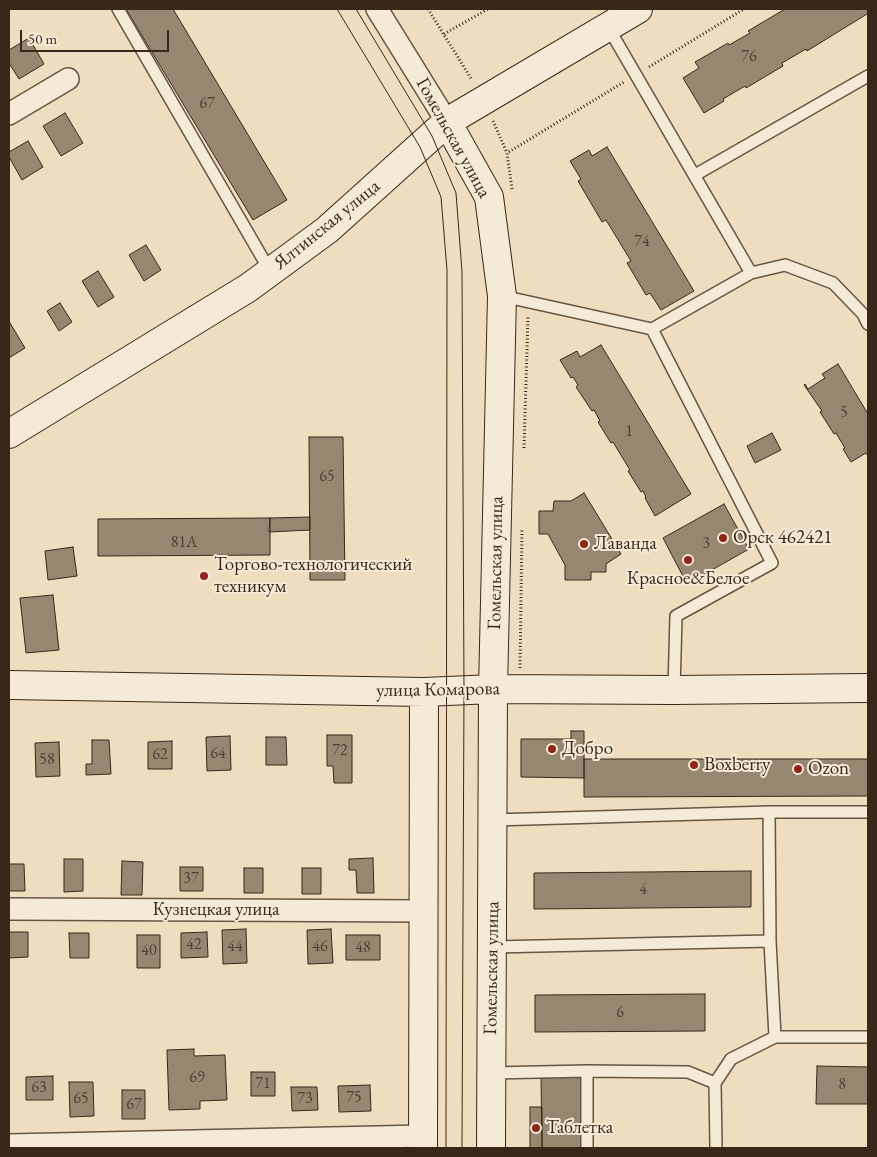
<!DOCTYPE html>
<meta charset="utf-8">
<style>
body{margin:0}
#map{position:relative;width:877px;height:1157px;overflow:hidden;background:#eedebf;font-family:"EB Garamond",serif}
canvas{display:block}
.frame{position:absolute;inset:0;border:10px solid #39281a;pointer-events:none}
.scale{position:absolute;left:20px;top:30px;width:149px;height:22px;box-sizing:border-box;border:2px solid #39281a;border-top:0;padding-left:6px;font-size:15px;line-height:18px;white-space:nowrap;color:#39281a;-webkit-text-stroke:4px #f4ead5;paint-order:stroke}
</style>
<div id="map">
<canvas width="877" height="1157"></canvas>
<div class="frame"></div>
<div class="scale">50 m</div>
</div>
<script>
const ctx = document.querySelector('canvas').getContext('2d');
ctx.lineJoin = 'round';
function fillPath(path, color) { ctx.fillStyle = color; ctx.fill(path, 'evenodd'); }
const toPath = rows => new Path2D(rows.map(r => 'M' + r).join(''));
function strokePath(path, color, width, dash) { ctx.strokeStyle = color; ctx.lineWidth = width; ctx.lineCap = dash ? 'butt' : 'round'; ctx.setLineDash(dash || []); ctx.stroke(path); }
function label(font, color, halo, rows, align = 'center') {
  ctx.font = font + ' "EB Garamond",serif'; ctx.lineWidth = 4; ctx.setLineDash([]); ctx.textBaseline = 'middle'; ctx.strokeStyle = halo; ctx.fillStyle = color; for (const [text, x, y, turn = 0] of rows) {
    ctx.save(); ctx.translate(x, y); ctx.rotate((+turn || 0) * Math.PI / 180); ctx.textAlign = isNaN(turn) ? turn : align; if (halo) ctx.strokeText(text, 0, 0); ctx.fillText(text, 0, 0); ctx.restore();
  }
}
const building = toPath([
 [126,9,173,9,287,200,253,220,126,9],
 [785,9,868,9,868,15,867,14,807,51,806,49,782,63,783,66,746,88,745,86,723,99,724,101,704,113,683,78,699,68,695,62,728,43,729,45,750,33,748,31,785,9],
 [29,38,44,64,19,79,9,63,9,50,29,38],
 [65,113,83,143,61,156,43,126,65,113],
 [28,141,43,167,22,180,9,157,9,152,28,141],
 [607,147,694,291,661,310,650,293,646,295,627,263,631,261,606,220,602,222,578,181,581,179,570,161,589,150,592,156,607,147],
 [146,245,161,270,144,281,129,255,146,245],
 [98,271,114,297,98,307,82,281,98,271],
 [60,303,72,322,59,331,47,311,60,303],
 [10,323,25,348,9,358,9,324,10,323],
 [601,345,691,494,655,516,645,498,646,497,643,491,641,492,628,471,630,470,613,442,611,443,598,422,600,421,594,410,592,411,576,387,578,385,573,377,571,378,560,360,577,351,580,357,601,345],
 [838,364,868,414,868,456,866,453,851,462,843,449,845,448,836,433,834,434,820,412,822,411,804,385,805,384,808,389,825,378,822,374,838,364],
 [772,433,781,450,755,463,747,446,772,433],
 [309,437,343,437,345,580,310,580,309,437],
 [584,493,621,554,606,564,606,572,591,572,591,580,565,580,565,565,548,534,539,534,539,511,553,511,554,501,571,501,584,493],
 [724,504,749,549,687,584,663,538,724,504],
 [310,517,310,530,269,532,270,518,310,517],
 [270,518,270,555,98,556,98,519,270,518],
 [73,547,77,576,48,580,45,551,73,547],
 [53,595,59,650,26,653,20,598,53,595],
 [571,731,584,731,584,778,521,777,521,739,571,739,571,731],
 [327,735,352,735,352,783,334,783,333,766,327,766,327,735],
 [230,736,231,770,207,771,206,737,230,736],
 [266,737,286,737,287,765,266,765,266,737],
 [92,740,109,740,111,774,86,775,86,764,92,764,92,740],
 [172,741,172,769,148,769,148,742,172,741],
 [59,742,60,776,36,777,35,743,59,742],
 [584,759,868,759,868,796,584,797,584,759],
 [373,858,374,893,357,893,356,870,349,870,349,859,373,858],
 [64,859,83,859,83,891,64,892,64,859],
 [122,861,143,862,142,895,121,895,122,861],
 [9,864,24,864,25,891,9,891,9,864],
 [180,867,203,867,203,891,180,891,180,867],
 [244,868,263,868,263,893,244,893,244,868],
 [302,868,321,868,321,894,302,894,302,868],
 [751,871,751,907,534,909,534,873,751,871],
 [246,929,247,963,223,964,222,930,246,929],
 [331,929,333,963,308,964,307,930,331,929],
 [9,932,28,932,28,957,9,958,9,932],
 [207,932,208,957,181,958,181,933,207,932],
 [69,933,89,933,89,958,70,958,69,933],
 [137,935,160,935,160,968,137,968,137,935],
 [346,935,380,935,380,960,346,960,346,935],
 [705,994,705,1031,535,1032,535,995,705,994],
 [194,1049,194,1056,225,1055,227,1100,200,1101,200,1109,169,1110,167,1050,194,1049],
 [817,1066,868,1067,868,1104,816,1104,817,1066],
 [251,1072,275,1072,275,1096,251,1096,251,1072],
 [53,1076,53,1100,26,1100,26,1077,53,1076],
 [541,1076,581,1076,581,1148,542,1148,541,1076],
 [69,1082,93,1082,94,1116,70,1117,69,1082],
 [370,1085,371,1111,339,1112,338,1086,370,1085],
 [291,1087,317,1087,318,1110,292,1111,291,1087],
 [122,1090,145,1090,145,1119,122,1119,122,1090],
 [530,1107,542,1107,542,1148,530,1148,530,1107]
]);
fillPath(building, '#978770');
strokePath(building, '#39281a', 1);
const lane = toPath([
 [118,9,270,271],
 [608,27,751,273],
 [695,175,868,76],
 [502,296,652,329,751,273,785,265,833,283,863,314,868,324],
 [652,329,772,563,676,616,674,690],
 [769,812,770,941,775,1037],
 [493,820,769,812,868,812],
 [492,947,770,941],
 [587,1071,587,1148],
 [491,1073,587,1071,688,1072,715,1083],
 [716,1148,715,1083,731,1059,775,1037,868,1037]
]);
const street = toPath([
 [377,9,447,122],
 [9,114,68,79],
 [9,909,424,911],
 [9,1145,423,1136]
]);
const secondary = toPath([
 [447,122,489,197,502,296,493,689,491,1148],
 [9,434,248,288,327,230,447,122,638,9],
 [9,685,424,692,493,689,674,690,868,688],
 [423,1148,424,692]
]);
strokePath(lane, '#665643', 14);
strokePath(street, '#665643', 24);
strokePath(secondary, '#39281a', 30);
strokePath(toPath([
 [428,9,472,80],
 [444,34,488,9],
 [649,67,744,9],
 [493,121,507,153],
 [512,189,507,153,624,82],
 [524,448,528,317],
 [520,668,522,529]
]), '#39281a', 3, [1, 2.5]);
strokePath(lane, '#f4ead5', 11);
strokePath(street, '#f4ead5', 21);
strokePath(secondary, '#f4ead5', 28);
strokePath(toPath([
 [337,9,420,147,441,197,447,270,446,1148],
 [356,9,432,136,456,193,462,272,464,690,462,1148]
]), '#39281a', 1);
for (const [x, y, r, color] of [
 [723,538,5,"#8f2418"],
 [584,544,5,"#8f2418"],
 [688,560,5,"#8f2418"],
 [204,576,5,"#8f2418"],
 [552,749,5,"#8f2418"],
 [694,765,5,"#8f2418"],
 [798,769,5,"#8f2418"],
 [536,1128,5,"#8f2418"]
]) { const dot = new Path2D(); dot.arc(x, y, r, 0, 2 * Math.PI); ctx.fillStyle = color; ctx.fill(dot); strokePath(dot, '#f4ead5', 2); }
label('16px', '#504030', null, [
 ["76",749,57],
 ["67",207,104],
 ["74",642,242],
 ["5",844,413],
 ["1",629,432],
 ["65",327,477],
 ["81А",184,543],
 ["3",706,544],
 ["72",340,751],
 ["64",218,754],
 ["62",160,755],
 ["58",47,760],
 ["37",191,879],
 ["4",643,890],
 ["42",194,945],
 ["44",235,947],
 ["46",320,947],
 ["48",363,948],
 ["40",149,951],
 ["6",620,1013],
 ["69",197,1078],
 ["71",263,1084],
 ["8",842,1085],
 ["63",39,1088],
 ["75",354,1098],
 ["65",81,1099],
 ["73",305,1099],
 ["67",134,1105]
]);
label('19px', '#39281a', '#f4ead5', [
 ["Гомельская улица",453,138,61],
 ["Ялтинская улица",327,225,-39],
 ["Гомельская улица",496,563,-89],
 ["улица Комарова",438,690,-1],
 ["Кузнецкая улица",216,910],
 ["Гомельская улица",492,968,-89]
]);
label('19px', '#39281a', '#f4ead5', [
 ["Орск 462421",733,538],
 ["Лаванда",594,544],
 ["Торгово-технологический",214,565],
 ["техникум",214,587],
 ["Красное&Белое",688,579,"center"],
 ["Добро",562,749],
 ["Boxberry",704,765],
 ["Ozon",808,769],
 ["Таблетка",546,1128]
], 'left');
</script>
